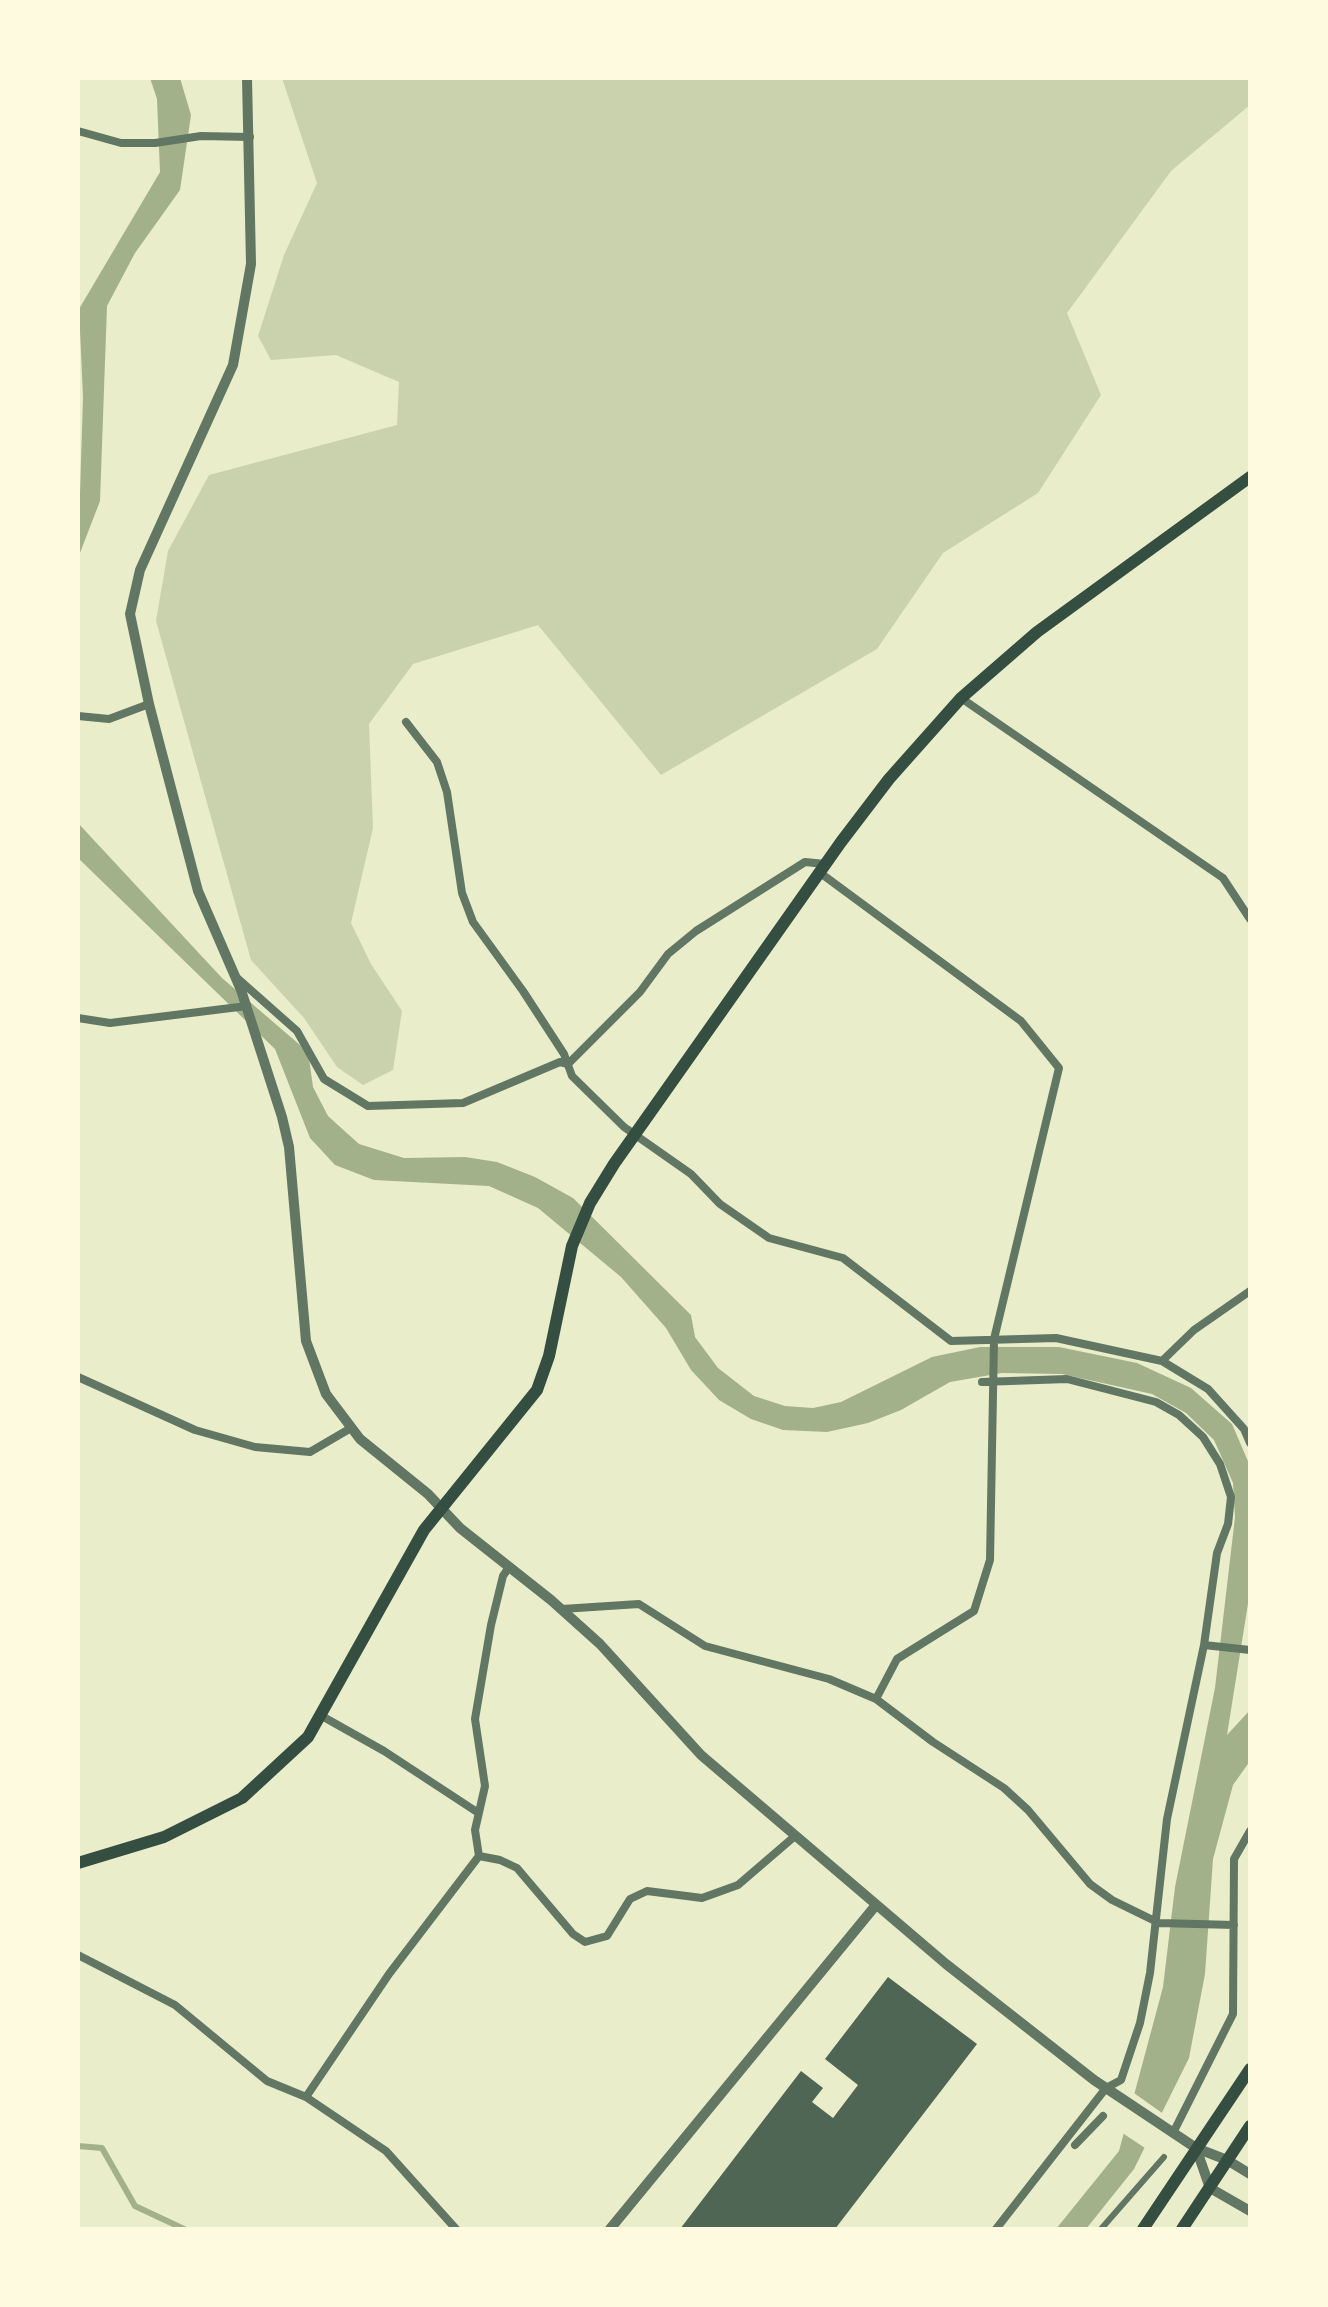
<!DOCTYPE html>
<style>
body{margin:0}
#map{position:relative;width:1328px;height:2307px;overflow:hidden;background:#e9edc9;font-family:Signika,sans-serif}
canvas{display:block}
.frame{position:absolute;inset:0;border:80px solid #fefae0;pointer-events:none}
</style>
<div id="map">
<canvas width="1328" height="2307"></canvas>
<div class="frame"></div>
</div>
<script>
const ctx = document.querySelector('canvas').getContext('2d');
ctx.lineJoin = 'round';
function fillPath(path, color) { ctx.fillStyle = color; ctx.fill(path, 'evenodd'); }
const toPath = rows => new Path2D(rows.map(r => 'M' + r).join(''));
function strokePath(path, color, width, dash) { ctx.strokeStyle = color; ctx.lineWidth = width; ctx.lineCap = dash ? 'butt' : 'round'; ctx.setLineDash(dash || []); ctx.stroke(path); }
fillPath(toPath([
 [282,78,1250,78,1250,105,1171,171,1067,313,1101,395,1038,493,943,553,877,649,661,775,538,625,413,664,369,724,373,828,351,923,371,964,402,1011,393,1070,363,1085,337,1067,304,1018,251,960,156,621,168,551,209,475,397,425,399,382,336,355,271,360,258,336,284,255,317,183]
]), '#cad2ad');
fillPath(toPath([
 [150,78,180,78,191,115,180,190,135,253,107,306,100,501,78,558,83,397,79,309,160,172,157,99],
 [78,823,222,978,300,1045,309,1058,313,1087,328,1116,359,1144,404,1158,465,1157,497,1162,535,1177,573,1198,691,1315,695,1337,718,1368,754,1396,785,1406,813,1408,841,1402,932,1357,980,1347,1059,1347,1137,1363,1191,1388,1232,1424,1250,1466,1250,1591,1227,1735,1250,1710,1250,1761,1233,1785,1213,1859,1205,1974,1189,2058,1134,2169,1086,2229,1056,2229,1119,2151,1163,1987,1175,1887,1215,1688,1235,1517,1233,1483,1214,1440,1186,1413,1152,1394,1062,1374,1002,1373,950,1382,901,1410,868,1423,827,1432,783,1430,751,1419,719,1400,691,1370,666,1328,621,1277,538,1208,489,1186,374,1180,335,1165,310,1138,275,1049,78,858]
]), '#a3b18a');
fillPath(toPath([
 [1131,2091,1165,2115,1148,2150,1121,2132]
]), '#e9edc9');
strokePath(toPath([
 [78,2146,102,2148,135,2206,184,2229]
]), '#a3b18a', 6);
fillPath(toPath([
 [888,1977,977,2044,835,2229,680,2229,801,2071,823,2088,812,2102,833,2118,858,2085,825,2059]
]), '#4f6655');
strokePath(toPath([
 [1101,2229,1164,2157]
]), '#617663', 6);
strokePath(toPath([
 [78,131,121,143,155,143,201,136,250,137],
 [961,698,1223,878,1250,919],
 [78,716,109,719,149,704],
 [406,722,437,762,447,792,462,893,473,922,523,991,564,1054,572,1076,624,1127,691,1174,720,1204,769,1238,843,1258,951,1341,1056,1338,1162,1361,1208,1389,1244,1429,1250,1443],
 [819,872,1021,1021,1059,1068,994,1339,990,1560,974,1611,897,1659,876,1699],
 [236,977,297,1031,324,1079,368,1106,463,1103,560,1062,568,1064,640,992,668,954,696,931,805,862,825,864],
 [78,1018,110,1023,247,1006],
 [1162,1361,1194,1330,1250,1291],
 [78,1377,195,1430,255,1447,310,1452,351,1428],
 [982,1382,1067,1379,1156,1402,1179,1415,1203,1437,1220,1464,1231,1497,1228,1524,1217,1553,1204,1645,1167,1819,1150,1973,1140,2023,1121,2080,1106,2088,996,2229],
 [562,1609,639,1604,705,1646,829,1679,876,1699,933,1742,1004,1788,1028,1810,1090,1884,1112,1900,1159,1923,1234,1925],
 [1204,1645,1250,1650],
 [320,1715,384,1751,477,1812],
 [479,1856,500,1860,517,1868,573,1934,585,1942,607,1936,630,1899,647,1891,702,1898,738,1885,795,1836],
 [78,1955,175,2005,267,2081,306,2097,386,2151,456,2229],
 [306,2097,389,1974,479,1856,475,1830,485,1786,475,1719,491,1625,503,1576,509,1567],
 [1173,2133,1233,2014,1234,1859,1250,1831],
 [1075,2145,1103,2116]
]), '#617663', 8);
strokePath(toPath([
 [247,78,251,264,233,365,140,570,130,614,149,704,198,891,241,990,282,1117,289,1147,306,1341,326,1394,360,1439,428,1494,460,1528,551,1600,600,1644,701,1755,946,1964,1094,2080,1196,2148,1227,2160,1250,2174],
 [1196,2148,1210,2188,1250,2211],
 [610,2229,876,1905]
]), '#617663', 10);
strokePath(toPath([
 [78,1863,164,1837,242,1798,308,1737,424,1530,537,1390,549,1356,572,1246,590,1203,614,1164,841,842,889,779,961,698,1037,632,1250,477],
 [1143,2229,1250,2069],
 [1182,2229,1250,2126]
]), '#344e41', 12);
</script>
